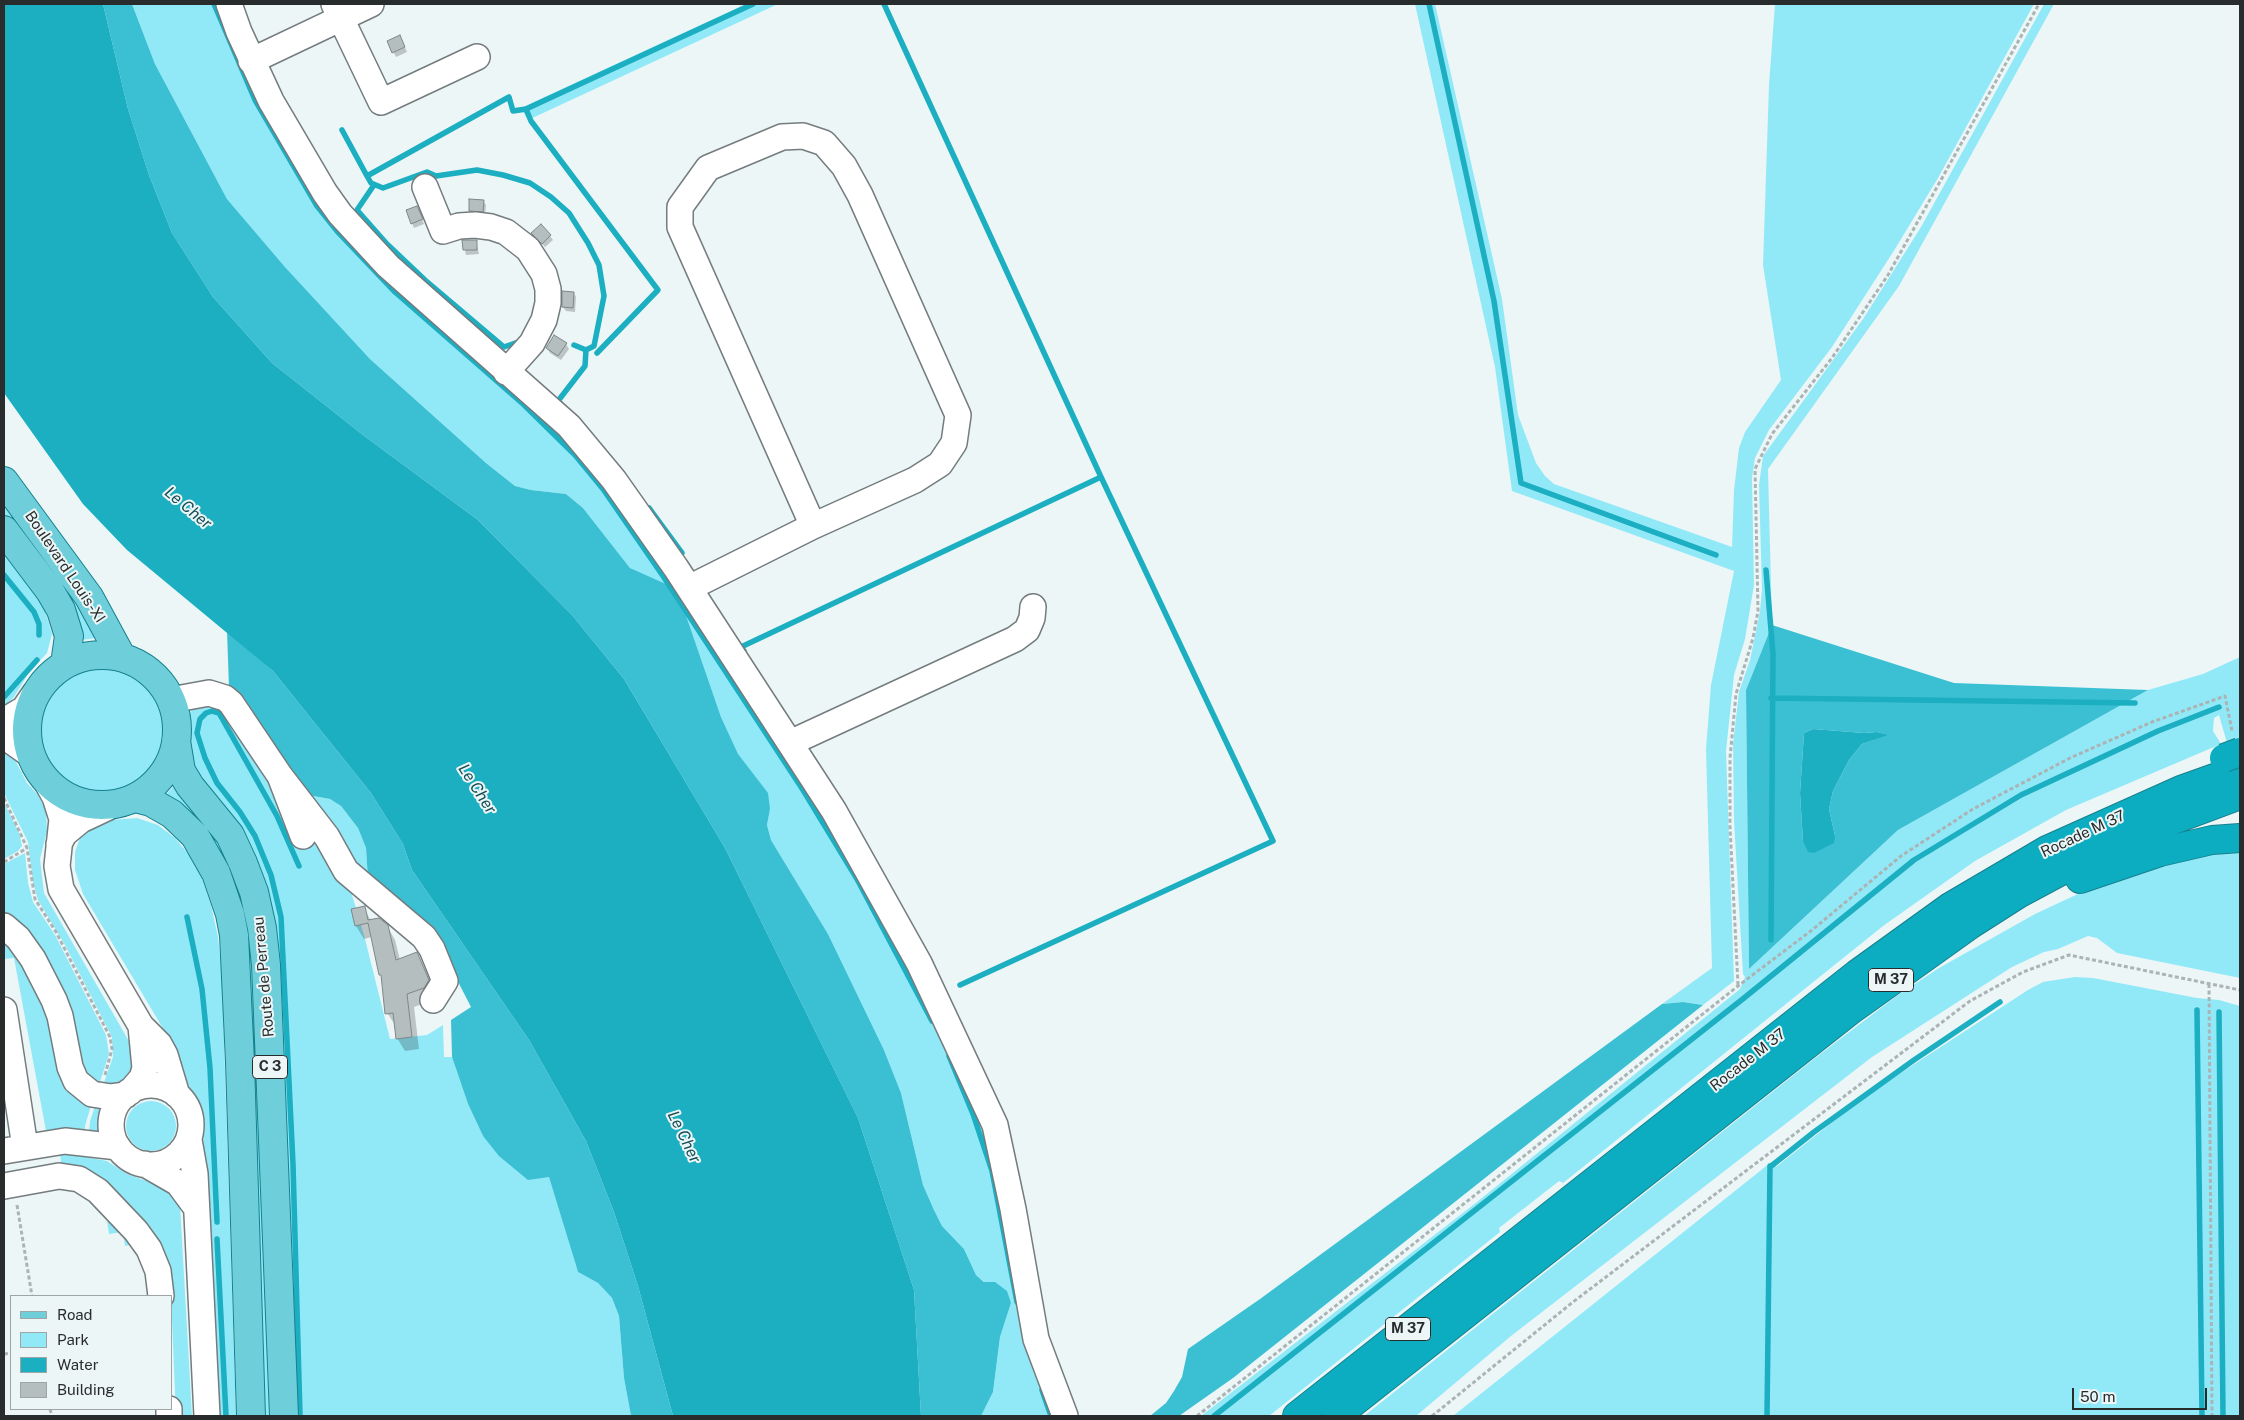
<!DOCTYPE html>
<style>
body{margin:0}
#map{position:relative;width:2244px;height:1420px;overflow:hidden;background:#ecf6f7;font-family:"Public Sans",sans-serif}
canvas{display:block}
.frame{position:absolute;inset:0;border:5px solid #282c2c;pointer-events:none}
.legend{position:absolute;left:10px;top:1295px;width:162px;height:115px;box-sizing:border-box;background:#ecf6f7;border:1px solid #9ea5a6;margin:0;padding:6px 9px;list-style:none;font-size:15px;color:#282c2c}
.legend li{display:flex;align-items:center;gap:10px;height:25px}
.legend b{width:25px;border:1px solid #9ea5a6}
.scale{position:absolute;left:2072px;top:1388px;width:135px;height:22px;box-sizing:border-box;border:2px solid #282c2c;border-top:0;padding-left:6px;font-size:15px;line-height:18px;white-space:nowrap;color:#282c2c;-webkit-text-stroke:4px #ecf6f7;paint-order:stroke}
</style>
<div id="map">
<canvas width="2244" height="1420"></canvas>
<div class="frame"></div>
<ul class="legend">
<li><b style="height:6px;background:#6eceda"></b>Road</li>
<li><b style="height:14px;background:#91e9f8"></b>Park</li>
<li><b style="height:14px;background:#1caec1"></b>Water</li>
<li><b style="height:14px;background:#b5bebf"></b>Building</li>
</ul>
<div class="scale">50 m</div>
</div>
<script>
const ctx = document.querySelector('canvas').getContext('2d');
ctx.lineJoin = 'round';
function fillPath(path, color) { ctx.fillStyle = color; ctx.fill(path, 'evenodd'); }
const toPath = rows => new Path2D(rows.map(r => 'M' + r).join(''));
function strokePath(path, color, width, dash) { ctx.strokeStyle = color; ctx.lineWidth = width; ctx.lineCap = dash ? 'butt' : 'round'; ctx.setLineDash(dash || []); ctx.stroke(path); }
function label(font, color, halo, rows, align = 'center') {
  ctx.font = font + ' "Public Sans",sans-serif'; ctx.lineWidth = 4; ctx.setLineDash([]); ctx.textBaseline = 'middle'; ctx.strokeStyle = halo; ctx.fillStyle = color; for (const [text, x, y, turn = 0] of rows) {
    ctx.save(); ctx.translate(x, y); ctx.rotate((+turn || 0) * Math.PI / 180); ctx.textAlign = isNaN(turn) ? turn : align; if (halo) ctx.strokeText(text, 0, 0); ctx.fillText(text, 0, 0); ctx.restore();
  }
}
fillPath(toPath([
 [132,4,221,4,326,204,561,428,715,636,890,925,985,1129,1056,1416,981,1416,993,1392,1000,1337,1011,1303,976,1275,964,1249,942,1226,934,1210,923,1185,901,1093,884,1050,828,934,771,840,767,825,770,809,752,774,738,755,721,717,680,598,630,568,583,508,566,494,531,490,515,486,486,463,370,359,285,267,227,199,155,64],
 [746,4,778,4,528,120,521,108],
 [1415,4,1435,4,1502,299,1518,415,1536,463,1545,476,1554,484,1732,547,1734,490,1739,448,1745,432,1781,380,1763,265,1769,85,1775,4,2034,4,1938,178,1895,249,1832,347,1769,430,1755,458,1752,478,1754,585,1745,639,1734,675,1726,751,1734,981,1703,1005,1683,1002,1662,1004,1712,968,1706,749,1711,685,1734,571,1512,491,1495,367],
 [2044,4,2054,4,1899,286,1768,469,1772,625,1746,690,1749,969,1898,830,2148,690,2203,674,2240,657,2240,738,2227,743,2219,715,2214,718,2213,731,2221,744,2066,810,1975,861,1883,926,1583,1167,1563,1183,1559,1181,1499,1228,1500,1232,1269,1416,1201,1416,1477,1202,1740,989,1745,977,1743,974,1734,821,1733,744,1739,692,1750,660,1760,611,1762,589,1759,485,1763,456,1863,319,1921,227],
 [4,501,75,594,96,638,82,640,38,560,4,515],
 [4,552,44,607,52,634,47,653,28,674,14,697,4,707],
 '39 730a64 64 0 1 1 128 0a64 64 0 1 1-128 0Z',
 [211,705,225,710,306,830,346,875,364,935,390,1039,427,1035,443,1025,444,1057,452,1057,468,1104,483,1136,549,1176,578,1272,598,1283,612,1298,619,1316,624,1378,631,1416,294,1416,240,827,224,805,201,782,192,767,187,746,188,720,192,709],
 [4,748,14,758,27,783,38,795,46,810,47,831,40,859,44,893,134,1050,136,1059,128,1085,102,1088,113,1057,112,1037,65,945,38,900,33,882,28,842,4,793],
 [174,786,230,857,252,934,271,1416,261,1416,243,947,164,796],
 [308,795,330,799,341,806,358,828,366,848,368,879,355,867],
 [4,802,19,833,22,846,18,851,4,859],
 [137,818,158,825,175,838,190,856,201,875,211,905,218,937,222,977,236,1416,219,1416,203,1143,205,1126,201,1105,191,1091,171,1042,83,894,75,870,75,852,80,838,93,826,111,820],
 [2240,852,2240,978,2117,953,2097,938,2088,936,2058,949,2044,952,2012,967,1872,1057,1511,1336,1416,1416,1364,1416,1819,1055,1898,995,1939,968,2035,914,2095,886,2198,853],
 [25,853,28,883,33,902,55,935,106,1035,109,1054,98,1088,89,1084,4,918,4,864],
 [4,936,16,951,92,1102,85,1126,85,1132,34,1138,31,1133,46,1131,14,958,4,959],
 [2075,977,2093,978,2197,998,2219,1000,2240,1006,2240,1416,1453,1416,1770,1163,1775,1160,1776,1167,1864,1097,2028,990,2043,982],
 '126 1126a25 25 0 1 1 50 0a25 25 0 1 1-50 0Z',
 [96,1103,109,1105,101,1132,89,1133,90,1121],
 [70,1154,107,1161,127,1174,166,1188,180,1205,192,1416,176,1416,171,1296,168,1267,62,1167,60,1155],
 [107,1220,112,1220,134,1244,125,1246,123,1232,109,1234]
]), '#91e9f8');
fillPath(toPath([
 [103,4,132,4,155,64,227,199,285,267,370,359,486,463,515,486,531,490,566,494,583,508,630,568,668,585,680,598,721,717,738,754,768,793,770,809,767,825,771,840,828,934,884,1050,901,1093,923,1185,934,1210,942,1226,964,1249,976,1275,984,1282,995,1282,1007,1291,1011,1303,1000,1337,993,1392,981,1416,921,1416,914,1290,858,1118,725,848,624,679,572,615,478,520,363,435,272,363,213,297,172,233,149,175,128,109],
 [1772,625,1954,683,2148,690,1898,830,1749,969,1746,690],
 [1813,729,1864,733,1877,732,1888,735,1862,744,1849,760,1833,791,1829,809,1835,836,1803,841,1800,793,1804,733],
 [227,631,273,671,371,793,403,844,412,870,529,1040,586,1141,614,1212,638,1286,673,1416,631,1416,624,1378,619,1316,612,1298,598,1283,578,1272,549,1177,528,1180,499,1156,483,1136,468,1104,452,1057,451,1020,471,1007,451,968,368,879,366,848,358,828,341,806,330,799,308,795,229,688],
 [1683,1002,1703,1005,1233,1378,1179,1416,1150,1416,1166,1403,1174,1391,1182,1377,1188,1349,1260,1299,1662,1004]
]), '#3bc0d3');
fillPath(toPath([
 [4,4,103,4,128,109,149,175,172,233,213,297,272,363,363,435,478,520,572,615,624,679,725,848,858,1118,914,1290,921,1416,673,1416,638,1286,614,1212,586,1141,529,1040,412,870,403,844,371,793,273,671,127,550,83,504,4,393],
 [1813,729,1864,733,1877,732,1889,735,1862,744,1849,760,1833,791,1829,809,1835,836,1834,843,1814,853,1808,852,1803,841,1800,793,1804,733]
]), '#1caec1');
fillPath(toPath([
 [388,41,402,41,407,52,396,57],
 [483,201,486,205,485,216,472,215,470,211],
 [419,212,424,224,414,228,412,223],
 [532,233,550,236,553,240,545,247],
 [463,241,476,241,479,254,466,255],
 [574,293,576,297,575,312,566,311,563,307],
 [566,344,569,349,561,360,550,353,547,348],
 [364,908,371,921,387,926,395,940,400,960,416,954,436,993,431,1001,414,1007,419,1049,405,1051,397,1038,396,1026,387,1013,383,979,372,937,364,939,356,926]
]), '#0003');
strokePath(toPath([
 [214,4,255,100,317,206,337,231,395,292,523,404,575,455,603,489,663,576,803,790,857,879,932,1021],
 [884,4,1101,477,1273,841,960,985],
 [1429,4,1494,301,1521,483,1716,555],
 [526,109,531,121,658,290,597,353],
 [342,130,367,176],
 [374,185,357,210,387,244,425,280,504,347,521,341],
 [574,345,586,350,594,346,604,296,599,265,588,243,569,213,551,197,530,183,503,175,477,170,436,176,427,172,383,188,371,183,367,176,509,97,513,111,526,109,753,4],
 [561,404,558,401,585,366,586,350],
 [649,508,682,553],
 [1766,570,1773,654,1771,940],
 [4,575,34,612,39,624,39,635],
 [744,651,741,647,1101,477],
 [4,697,37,660],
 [1771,698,2135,703],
 [299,866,277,816,219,713,212,711,206,713,200,719,197,733,205,758,217,783,240,812,255,836,271,875,281,917,293,1164,300,1416],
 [187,917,202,989,210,1068,217,1222],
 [2197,1010,2202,1416],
 [2219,1012,2223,1416],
 [949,1056,973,1114,992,1171,1017,1302],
 [1770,1167,1814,1132,1914,1060,2000,1002],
 [217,1239,226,1416],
 [1042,1390,1051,1416],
 [1214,1416,1744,998,1914,860,2021,795,2158,731,2219,707],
 [1767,1416,1770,1166]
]), '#1caec1', 5.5);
const building = toPath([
 [400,35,405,47,392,53,387,41,400,35],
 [469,199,484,200,483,212,469,211,469,199],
 [417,206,423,219,411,224,406,210,417,206],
 [541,224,551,235,542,244,531,233,541,224],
 [462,240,477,240,477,250,463,250,462,240],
 [562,291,574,292,573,308,562,307,562,291],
 [554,335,567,343,558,356,546,348,554,335],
 [365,906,368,920,379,918,388,925,396,960,417,952,429,980,424,988,407,994,412,1037,396,1039,393,1013,385,1014,381,975,379,975,368,923,355,926,351,909,365,906]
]);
fillPath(building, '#b5bebf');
strokePath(building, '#7e8788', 1);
const minor = toPath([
 [229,4,239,32,271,101,325,193,340,214,388,266,569,426,614,480,676,568,834,811,919,963,995,1125,1013,1209,1036,1339,1065,1416],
 [334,4,381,102,477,57],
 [251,61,371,4],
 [425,187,443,231,459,226,475,225,491,227,506,232,528,249,544,274,548,289,548,303,544,320,532,343,506,372],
 [689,588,813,526,915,480,940,464,954,443,958,415,860,195,844,166,824,143,803,136,782,137,708,168,680,207,680,227,813,526],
 [171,700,209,693,225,698,231,703,280,776,303,836],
 [4,721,24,709,35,693],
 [4,736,31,755],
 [790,743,1015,639,1027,630,1032,618,1033,607],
 [280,776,327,837,346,871,424,937,432,949,445,981,433,1000],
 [46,781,55,797,62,819,57,866,61,889,141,1026,159,1044,165,1055,177,1095],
 [59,844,64,834,81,820,115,804],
 [4,926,18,938,33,959,54,1000,60,1016,70,1067,76,1081,92,1094,111,1097,126,1095],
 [4,1010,25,1147],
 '111 1125a40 40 0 1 1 80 0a40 40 0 1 1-80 0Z',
 [130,1092,142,1078,145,1068,141,1026],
 [189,1140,195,1174,207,1416],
 [4,1151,65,1141,118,1147],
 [145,1164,178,1183,195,1206],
 [4,1186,59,1176,79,1179,98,1191,136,1231,149,1249,158,1271,161,1296],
 [169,1409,169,1416]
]);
const major = toPath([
 [4,481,89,597,121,656],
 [4,530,50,591,61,610,69,636,65,664],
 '27 730a75 75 0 1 1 150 0a75 75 0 1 1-150 0Z',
 [176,741,181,771,190,786,230,835,243,863,254,892,262,928,266,965,284,1416],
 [135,798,151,802,172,814,195,836,216,873,230,914,234,935,240,1062,251,1416]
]);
const highway = toPath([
 [2080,879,2160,852,2212,840,2240,838],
 [1297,1416,1857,974,1950,907,2047,850,2181,790,2240,769],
 [1336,1416,1852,1009,1971,924,2018,894,2089,856,2141,832,2240,795]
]);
strokePath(minor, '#747c7e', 28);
strokePath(major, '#16808d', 30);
strokePath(highway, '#16808d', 30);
strokePath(toPath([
 [4,798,27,848,35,899,56,932,110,1037,112,1049,105,1075],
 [4,862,27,848],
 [2209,984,2212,1416],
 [1738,985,1730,827,1730,758,1736,694,1753,638,1758,611,1755,469,1772,434,1832,358,1888,275,2039,4],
 [17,1205,32,1296],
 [4,1354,11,1353],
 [50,1409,52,1416],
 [1197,1416,1738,986,1812,930,1901,856,1973,809,2070,758,2152,722,2225,696,2232,731],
 [1432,1416,1573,1302,1970,1001,2023,972,2069,955,2240,990]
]), '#abb3b4', 3, [4, 2.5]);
strokePath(minor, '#fff', 25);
strokePath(major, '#6eceda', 28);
strokePath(highway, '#0dadc1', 28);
const highwayBridge = toPath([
 [2224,758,2240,752]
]);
strokePath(highwayBridge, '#16808d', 30, []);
strokePath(highwayBridge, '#0dadc1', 28);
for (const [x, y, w] of [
 [1891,980,45],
 [270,1067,35],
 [1408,1329,45]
]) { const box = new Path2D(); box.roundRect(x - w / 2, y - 11.5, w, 23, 4); ctx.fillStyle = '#ecf6f7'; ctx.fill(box); strokePath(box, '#282c2c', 1); }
label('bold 14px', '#282c2c', null, [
 ["M 37",1891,980],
 ["C 3",270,1067],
 ["M 37",1408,1329]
]);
label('15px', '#282c2c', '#ecf6f7', [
 ["Boulevard Louis-XI",65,567,56],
 ["Rocade M 37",2083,834,-25],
 ["Route de Perreau",264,977,-95],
 ["Rocade M 37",1748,1060,-38]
]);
label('italic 16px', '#174e57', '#ecf6f7', [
 ["Le Cher",188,508,40],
 ["Le Cher",477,789,57],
 ["Le Cher",684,1137,64]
]);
</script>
